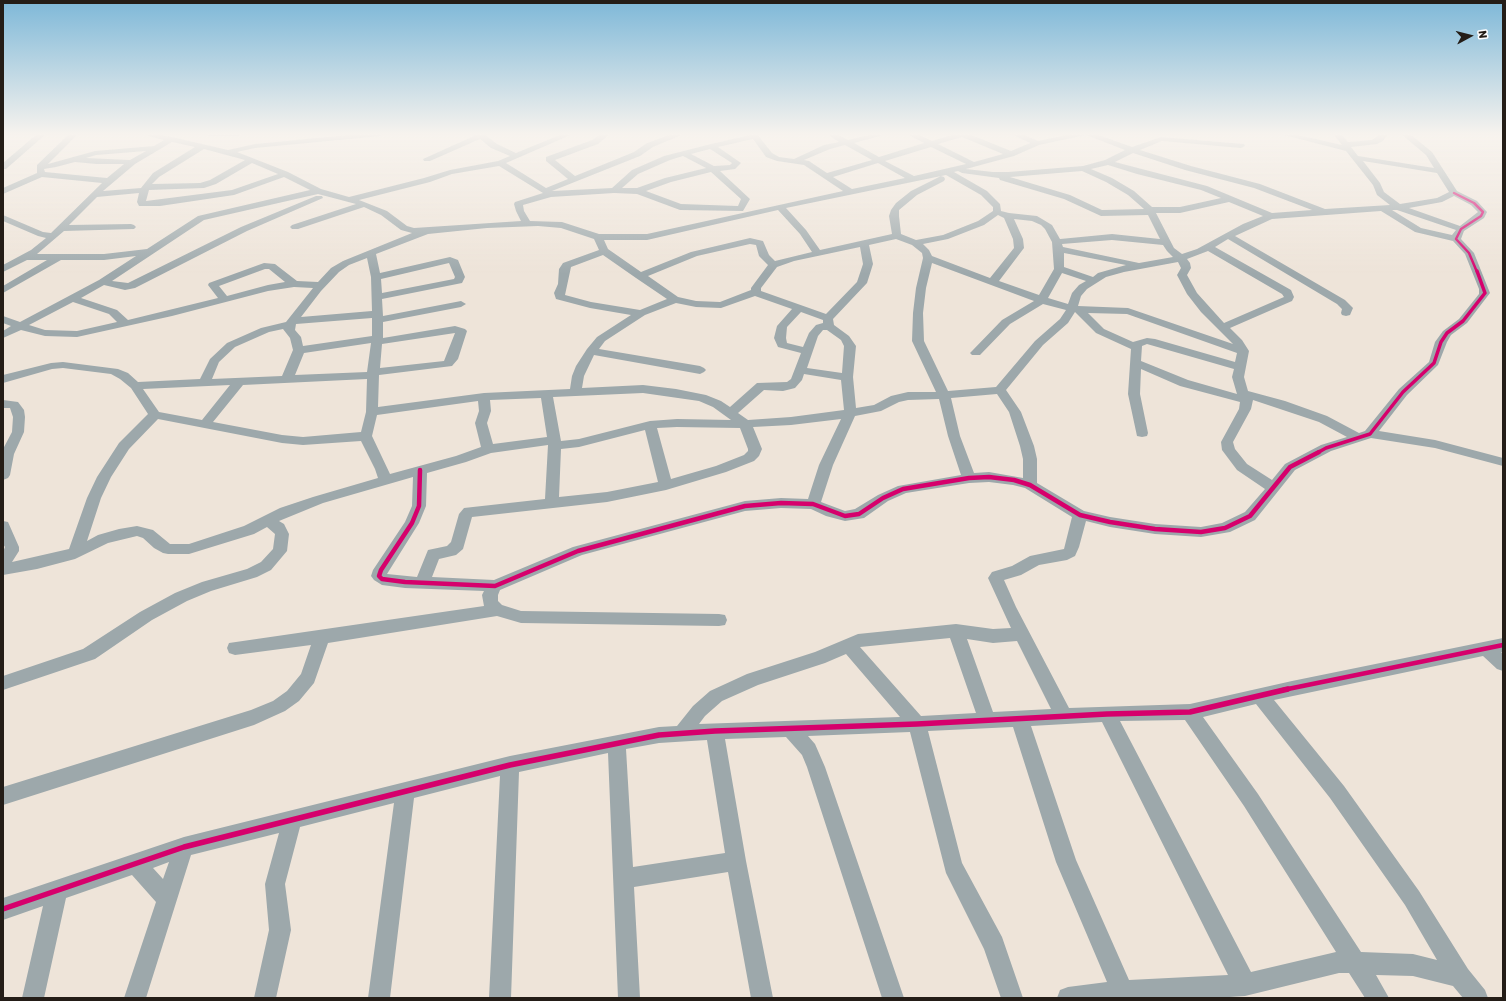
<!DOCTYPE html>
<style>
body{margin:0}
#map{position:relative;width:1506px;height:1001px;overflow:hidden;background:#eee4d9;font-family:Rubik,sans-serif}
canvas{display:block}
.frame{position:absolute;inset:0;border:4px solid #241d17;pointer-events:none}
.north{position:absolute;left:1450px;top:16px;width:40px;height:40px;-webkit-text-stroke:3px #fff;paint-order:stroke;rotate:83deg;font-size:11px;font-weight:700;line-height:16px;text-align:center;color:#241d17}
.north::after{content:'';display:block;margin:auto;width:14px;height:18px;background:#241d17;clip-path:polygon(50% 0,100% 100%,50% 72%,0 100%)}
</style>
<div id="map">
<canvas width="1506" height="1001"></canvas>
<div class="frame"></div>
<div class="north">N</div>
</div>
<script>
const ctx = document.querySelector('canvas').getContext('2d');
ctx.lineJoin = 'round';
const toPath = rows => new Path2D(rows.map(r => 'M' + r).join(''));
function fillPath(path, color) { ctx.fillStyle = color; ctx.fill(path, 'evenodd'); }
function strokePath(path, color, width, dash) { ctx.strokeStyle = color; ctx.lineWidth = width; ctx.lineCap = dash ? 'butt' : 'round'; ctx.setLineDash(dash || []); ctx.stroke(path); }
fillPath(toPath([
 [37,134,46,134,6,169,3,169,3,163,37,134],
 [69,134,78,134,48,164,95,151,154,146,164,140,141,134,156,134,172,137,228,150,255,144,358,134,385,134,381,136,255,148,237,152,288,172,321,189,349,197,424,178,450,170,498,161,510,156,491,148,480,139,430,161,424,161,423,159,474,136,472,134,484,134,497,144,516,153,562,134,573,134,506,163,546,188,568,179,546,161,546,157,592,140,601,134,610,134,598,144,555,160,575,176,634,152,647,143,672,134,684,134,653,147,640,156,552,191,612,188,632,170,664,156,711,144,750,135,749,134,757,134,772,153,779,157,794,159,824,145,839,142,827,134,837,134,848,140,873,134,888,134,854,143,879,157,924,143,907,134,917,134,932,141,955,134,969,134,1011,151,1030,143,1011,134,1022,134,1038,141,1071,134,1096,134,1132,147,1161,137,1244,144,1245,146,1241,148,1162,141,1140,150,1191,166,1260,184,1325,209,1390,205,1377,195,1373,185,1346,151,1280,134,1294,134,1342,145,1333,134,1341,134,1348,142,1372,140,1380,134,1388,134,1383,141,1377,144,1351,147,1358,156,1434,168,1426,155,1401,134,1410,134,1432,152,1457,191,1477,201,1487,212,1484,218,1464,231,1461,239,1474,253,1490,293,1467,323,1451,335,1447,342,1438,365,1407,395,1379,431,1435,440,1503,458,1503,466,1435,448,1371,438,1331,451,1295,470,1255,520,1230,532,1201,537,1155,534,1110,527,1086,521,1079,547,1075,556,1067,560,1039,565,1021,575,1004,580,1016,607,1069,708,1190,704,1292,681,1503,638,1503,652,1501,652,1503,654,1503,671,1497,669,1483,656,1274,700,1344,786,1419,891,1468,969,1485,990,1488,998,1463,998,1453,986,1413,976,1376,975,1389,998,1365,998,1349,973,1339,973,1245,996,1214,998,1057,998,1060,990,1068,987,1107,982,1056,862,1013,727,928,731,962,863,1002,937,1023,998,1001,998,984,949,946,873,910,732,808,736,815,744,825,767,904,998,882,998,807,767,802,755,786,737,725,739,746,861,773,998,751,998,728,872,634,887,640,998,618,998,608,753,519,772,511,998,489,998,500,776,414,798,390,998,368,998,394,803,300,827,285,884,291,930,276,998,254,998,269,930,265,884,279,833,191,855,146,998,124,998,156,902,132,875,66,898,44,998,22,998,43,906,3,920,3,898,184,837,510,756,659,727,677,726,693,706,710,691,747,674,815,652,858,634,956,624,993,629,1011,628,988,578,992,572,1012,566,1030,556,1064,549,1072,517,1025,488,1013,485,989,482,969,483,906,493,888,501,864,518,845,521,826,516,811,509,781,508,745,511,582,555,500,590,498,595,498,601,502,605,521,611,719,614,725,615,727,620,725,625,719,626,521,623,497,616,328,643,314,683,299,701,285,711,254,725,3,805,3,787,251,710,273,701,287,691,301,674,311,645,235,655,229,653,227,648,229,643,484,606,482,595,484,591,405,588,382,585,374,580,371,576,373,570,405,522,412,506,413,477,323,503,279,521,284,524,289,534,287,551,271,570,257,577,211,591,187,601,152,620,95,659,3,690,3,676,83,649,140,612,175,593,202,582,247,569,261,562,273,549,275,534,267,527,254,534,189,554,168,554,163,553,154,548,143,538,137,536,108,543,75,559,37,569,3,575,3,552,5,547,3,544,3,521,8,522,19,547,19,551,12,562,69,549,87,498,97,477,119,443,148,414,131,388,120,379,111,374,63,368,52,369,3,383,3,375,51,363,63,362,118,369,128,373,138,382,200,379,210,359,227,343,261,328,286,322,313,288,294,287,268,291,172,316,77,337,45,336,21,330,3,338,3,331,11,326,3,323,3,316,20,322,99,280,136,256,104,260,61,260,3,293,3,286,47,260,27,260,3,272,3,265,31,250,46,238,38,236,3,221,3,215,43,232,51,233,102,183,42,177,3,194,3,188,37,173,37,165,69,134],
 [1086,135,1125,150,1105,160,1083,166,1008,172,993,172,966,169,1014,156,1039,145,1086,135],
 [962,137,1003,154,974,162,938,144,962,137],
 [753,139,766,157,777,161,804,165,843,191,647,234,599,234,562,222,530,221,524,211,523,205,551,197,614,193,637,194,680,210,743,211,750,199,720,171,735,169,741,163,718,147,753,139],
 [172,142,195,147,153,173,141,188,103,191,135,164,172,142],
 [845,145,872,160,827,173,809,161,804,160,830,149,845,145],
 [931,147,966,164,914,176,885,161,931,147],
 [204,149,245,160,210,180,200,183,152,184,159,177,204,149],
 [710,149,732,163,730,165,714,166,691,154,710,149],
 [146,151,130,160,86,158,96,155,146,151],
 [1133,153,1185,170,1254,188,1312,210,1272,213,1207,186,1115,162,1133,153],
 [683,156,706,168,665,178,637,188,622,188,638,174,670,160,683,156],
 [1363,161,1437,173,1449,192,1437,198,1400,204,1384,192,1380,183,1363,161],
 [75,162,96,164,124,164,107,178,45,172,44,169,56,167,75,162],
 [252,163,278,174,232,190,146,201,149,190,204,188,216,184,252,163],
 [878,163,905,178,852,189,833,177,878,163],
 [1108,165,1137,174,1201,190,1221,198,1180,207,1152,207,1134,191,1112,178,1091,169,1108,165],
 [499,166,543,193,515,202,514,204,516,211,521,221,414,228,407,226,387,211,359,200,430,182,452,174,499,166],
 [958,171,962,173,999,178,1000,180,1064,199,1101,216,1148,215,1160,239,1112,234,1060,239,1052,225,1037,216,1009,213,1001,211,1000,204,987,191,954,172,958,171],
 [1082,171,1106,182,1128,195,1144,209,1102,210,1070,195,1010,177,1082,171],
 [711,172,741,199,738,206,681,204,646,191,671,182,711,172],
 [946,175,981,195,993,207,993,211,978,221,943,235,916,240,901,234,899,216,899,210,917,195,944,181,945,179,944,177,941,176,911,191,896,203,891,210,889,216,892,234,820,250,806,230,786,208,946,175],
 [284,177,310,190,198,216,147,249,104,254,37,254,64,231,134,229,136,227,134,225,131,224,69,225,97,197,139,193,137,202,139,206,160,206,234,195,284,177],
 [318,194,356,204,292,225,290,227,292,229,298,229,364,207,381,215,401,230,412,233,343,261,331,268,318,282,297,281,275,264,264,263,209,283,208,285,218,298,128,320,117,310,81,298,104,285,125,290,135,288,247,231,323,198,322,196,316,196,241,227,128,283,112,281,204,220,318,194],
 [1454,196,1471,205,1478,212,1460,226,1409,208,1442,202,1454,196],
 [1229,202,1263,216,1243,224,1197,249,1182,254,1174,248,1156,213,1180,213,1229,202],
 [778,210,800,234,812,252,775,261,769,255,763,241,750,238,691,252,641,272,608,249,604,240,647,240,778,210],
 [1392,210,1397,210,1456,230,1452,235,1421,228,1392,210],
 [1381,211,1415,232,1453,241,1465,254,1479,289,1479,294,1459,319,1443,331,1435,342,1429,362,1399,389,1365,431,1359,433,1327,416,1285,401,1248,391,1244,377,1249,351,1242,340,1230,328,1292,301,1294,297,1291,290,1215,247,1228,239,1337,304,1342,309,1341,313,1342,315,1346,316,1350,315,1353,308,1345,300,1235,236,1272,219,1381,211],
 [998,215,1004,218,1013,239,1014,248,990,278,932,256,929,250,923,244,948,239,984,225,998,215],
 [1014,219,1032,221,1041,225,1045,229,1052,242,1054,269,1039,295,999,281,1024,248,1023,239,1014,219],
 [538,226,561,228,594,239,599,250,563,263,559,269,558,284,554,293,556,299,590,308,631,315,597,337,587,349,576,366,572,376,570,389,484,393,378,407,379,375,452,366,458,359,467,331,465,329,455,326,383,338,383,322,461,307,466,304,461,301,383,316,382,299,462,283,465,277,458,260,450,257,380,273,376,254,428,234,487,228,538,226],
 [896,239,912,245,922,253,923,258,916,288,913,313,912,341,936,392,908,392,891,396,874,405,856,408,853,377,856,346,849,336,834,325,833,319,867,283,873,264,869,245,896,239],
 [1112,240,1163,245,1167,251,1173,257,1139,263,1063,247,1062,244,1112,240],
 [750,244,756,245,759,256,768,265,751,288,751,290,720,302,696,301,678,297,648,276,697,256,750,244],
 [860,247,863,264,857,282,826,314,761,291,761,288,777,267,794,261,860,247],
 [1208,251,1282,294,1284,297,1224,323,1197,293,1187,275,1191,268,1190,263,1187,259,1208,251],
 [1064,253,1126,265,1098,273,1093,277,1064,267,1064,253],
 [603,255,636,278,667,299,640,310,591,302,565,295,571,267,603,255],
 [367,258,371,277,372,311,301,317,321,291,339,272,349,265,367,258],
 [1178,262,1181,268,1177,275,1187,294,1201,312,1233,344,1128,308,1078,306,1081,296,1087,289,1106,277,1124,272,1178,262],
 [449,263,455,277,454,279,382,293,381,279,449,263],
 [932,263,1034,301,1002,320,972,351,970,353,972,355,980,355,1010,324,1043,304,1066,310,1060,319,1035,341,996,387,948,391,924,341,923,313,926,288,932,263],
 [265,269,269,269,285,282,268,285,227,296,219,286,265,269],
 [1062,273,1086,281,1079,285,1072,293,1068,304,1048,298,1062,273],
 [755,296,792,309,777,326,774,338,778,347,801,353,791,379,787,382,757,383,730,407,721,401,706,395,676,389,643,385,582,388,584,376,594,355,700,374,704,372,706,370,704,368,700,366,599,349,605,341,645,315,676,303,696,307,721,308,755,296],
 [73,302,109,314,117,322,77,331,45,330,29,325,73,302],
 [801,312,823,320,823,323,816,325,809,333,803,347,787,343,786,338,787,327,801,312],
 [1075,312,1096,333,1131,349,1128,394,1137,436,1142,437,1147,436,1148,433,1140,394,1141,369,1180,386,1240,402,1239,409,1221,442,1222,450,1237,470,1265,489,1245,512,1222,523,1201,527,1155,524,1110,517,1084,511,1037,483,1037,459,1034,446,1021,412,1006,390,1043,345,1068,323,1075,312],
 [1088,313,1127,314,1237,353,1235,362,1155,339,1147,338,1133,342,1104,329,1088,313],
 [372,318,372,336,303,346,301,337,295,330,296,324,372,318],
 [283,329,290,338,293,350,282,376,212,379,219,362,235,347,269,332,283,329],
 [823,330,827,330,841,340,844,346,842,373,807,368,818,336,823,330],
 [455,333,444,361,380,368,382,344,455,333],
 [371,343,367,372,295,375,304,353,371,343],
 [1147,344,1234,369,1232,377,1237,394,1188,380,1141,361,1142,346,1147,344],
 [804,374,841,380,844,410,791,417,748,420,738,413,764,390,783,391,795,388,802,380,804,374],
 [367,379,366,412,361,432,303,437,282,435,213,422,243,385,367,379],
 [230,385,202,420,159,412,143,389,230,385],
 [643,393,699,401,713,407,731,420,677,419,650,421,579,439,561,441,553,397,643,393],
 [997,394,1009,412,1020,446,1023,459,1023,478,989,472,974,473,960,436,951,398,997,394],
 [541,398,547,437,493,444,487,423,491,411,490,400,541,398],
 [939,399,948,436,961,475,898,486,878,495,855,509,845,511,821,502,833,465,855,416,881,411,899,402,908,400,939,399],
 [1253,400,1319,422,1347,437,1321,445,1285,464,1272,480,1247,464,1235,449,1233,442,1251,409,1253,400],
 [478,401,479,411,475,423,481,447,456,456,390,474,372,436,377,415,478,401],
 [158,419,282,443,303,445,361,441,375,469,378,478,313,497,280,508,244,526,189,544,170,544,153,530,137,526,119,529,98,535,87,541,101,498,111,477,129,449,158,419],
 [841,419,819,465,808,499,781,498,745,501,573,547,494,580,432,577,439,559,456,555,463,549,472,517,607,502,666,490,726,472,754,461,759,456,762,449,753,427,791,425,841,419],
 [677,427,740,428,748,449,748,451,744,455,716,466,671,479,657,428,677,427],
 [645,430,658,482,607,492,559,497,561,449,579,447,645,430],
 [548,445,545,499,464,508,459,514,451,542,447,546,428,550,417,577,387,574,419,523,426,506,427,473,466,462,491,453,548,445],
 [950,638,976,713,921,716,860,647,950,638],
 [967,639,993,643,1017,641,1051,709,993,712,967,639],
 [846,654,900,717,699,724,705,716,722,701,758,685,825,663,846,654],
 [1256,704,1330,798,1405,905,1437,960,1413,954,1361,952,1258,794,1203,717,1256,704],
 [1185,720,1244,806,1336,952,1251,972,1120,721,1185,720],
 [1102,722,1228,975,1129,980,1076,860,1031,726,1102,722],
 [707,740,725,853,633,867,626,749,659,743,707,740],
 [169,862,163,879,153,868,169,862],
 [204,134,243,134,239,136,208,136,204,134],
 [3,400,18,402,24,410,25,417,24,432,14,454,10,475,8,478,3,480,3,449,12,432,13,417,10,408,3,408,3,400]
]), '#9da8ab');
strokePath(toPath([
 [1454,193,1474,203,1483,212,1481,216,1461,229,1456,239,1469,253,1477,272]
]), '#d6006c', 2.5);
strokePath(toPath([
 [1317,453,1326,448,1370,434,1403,392,1434,363,1441,342,1447,333,1463,321,1485,293,1477,271]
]), '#d6006c', 3.5);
strokePath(toPath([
 [420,470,419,506,412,523,381,570,379,576,382,579,405,582,495,586,578,551,745,506,781,503,813,504,845,516,859,514,883,498,903,489,969,478,989,477,1014,480,1030,485,1080,515,1110,522,1155,529,1201,532,1225,528,1250,516,1290,467,1319,452],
 [1283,690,1503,645]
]), '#d6006c', 4.5);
strokePath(toPath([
 [3,909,184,847,510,765,659,735,715,731,917,724,1107,714,1190,712,1288,689]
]), '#d6006c', 5.5);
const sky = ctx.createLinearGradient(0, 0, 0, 274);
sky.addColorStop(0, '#7eb8d8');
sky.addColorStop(0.49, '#f7f3ee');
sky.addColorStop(1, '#f7f3ee00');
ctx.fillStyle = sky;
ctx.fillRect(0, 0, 1506, 274);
</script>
